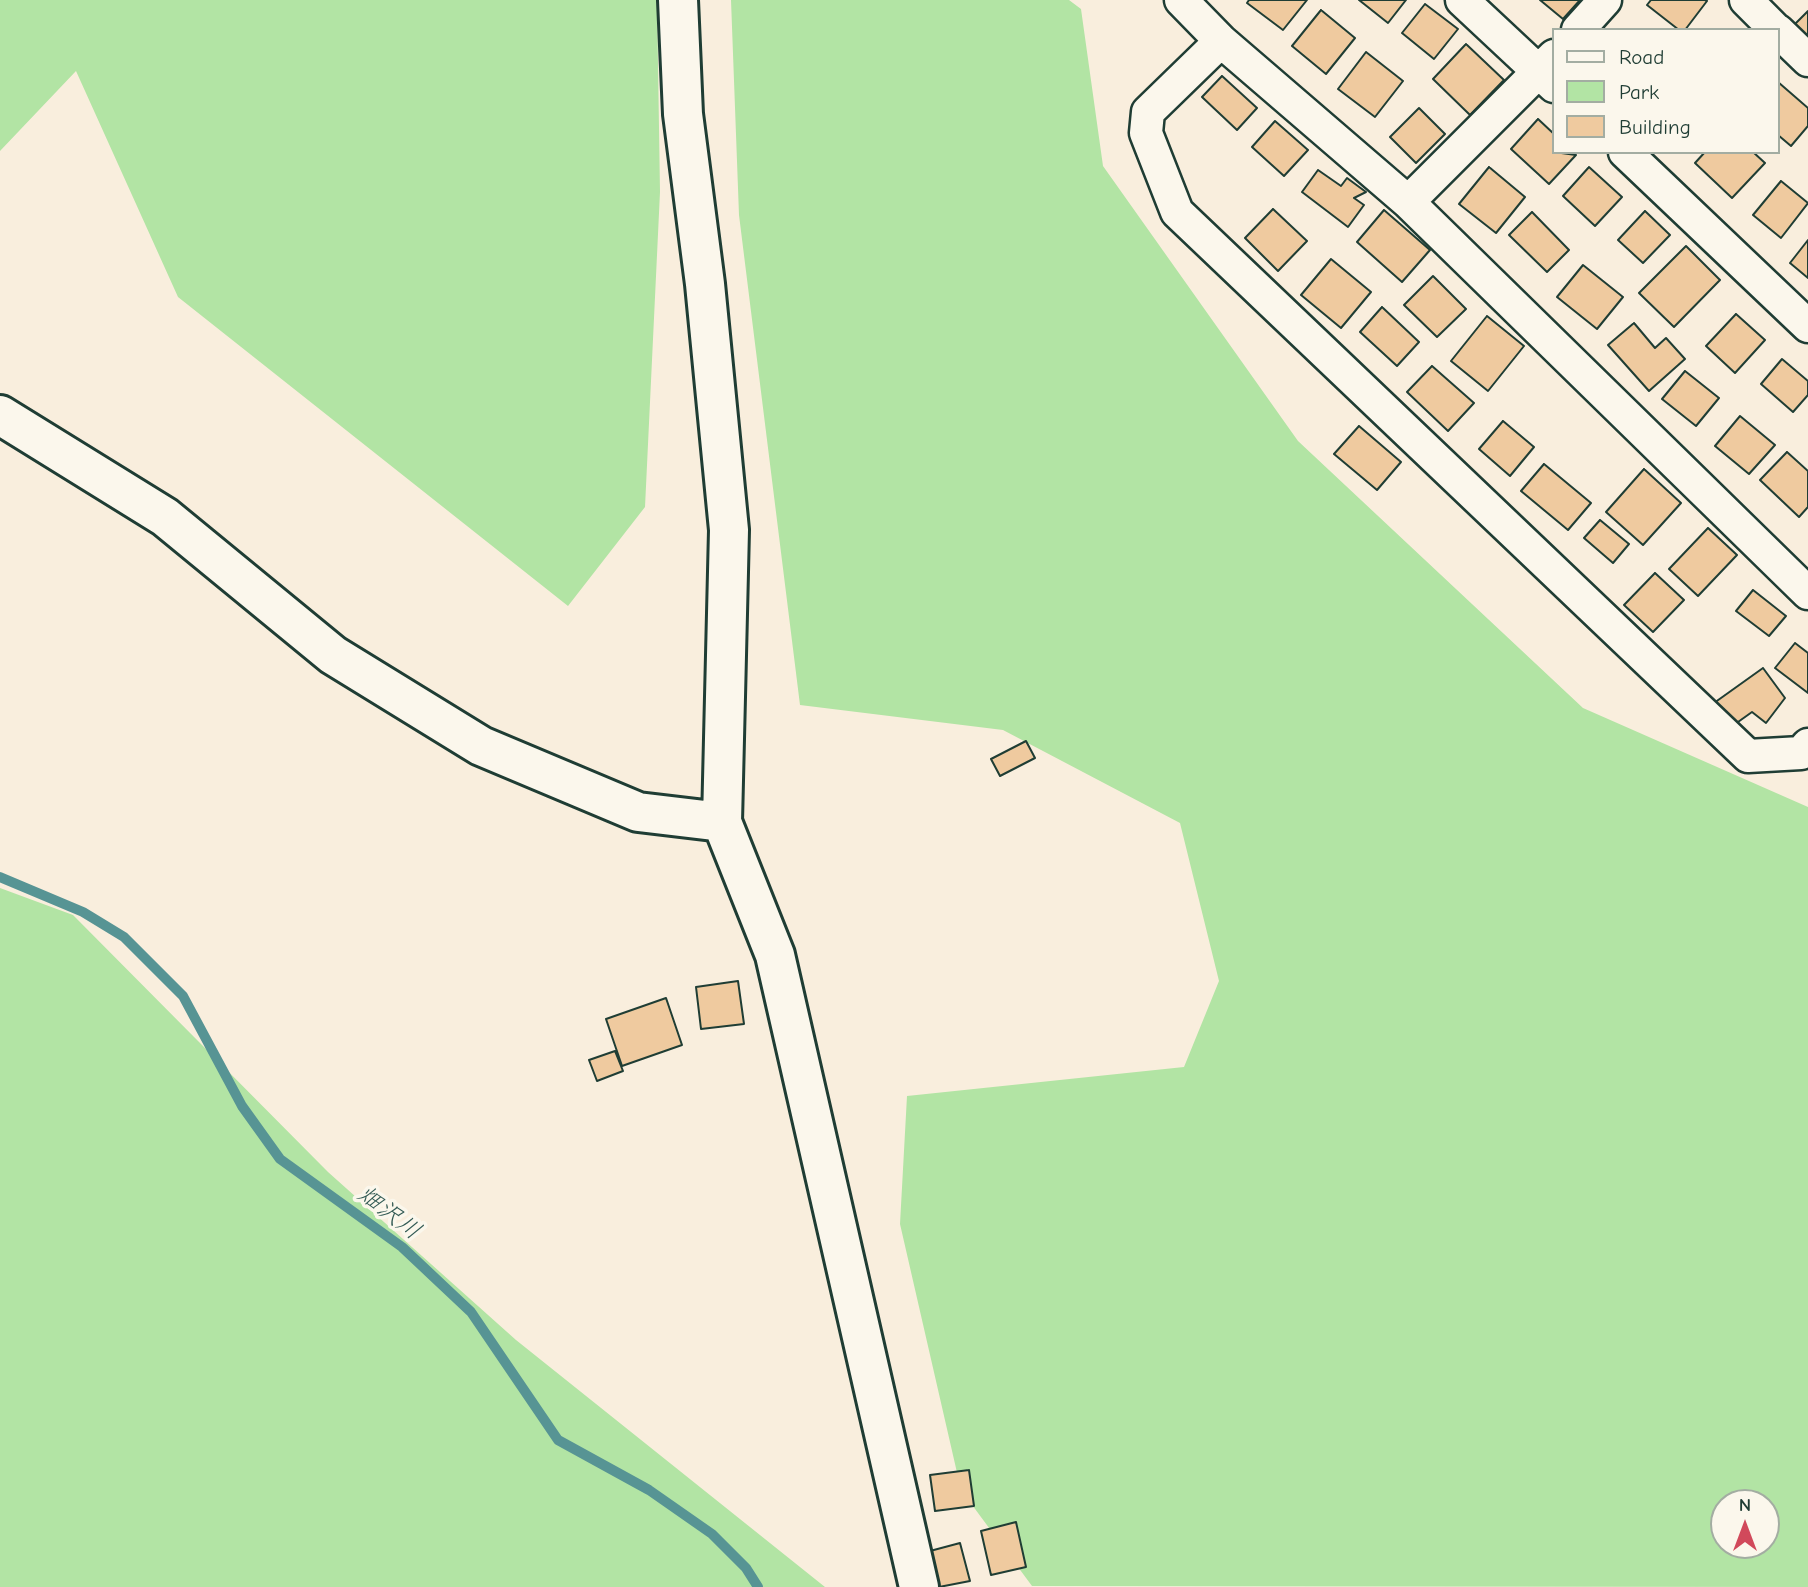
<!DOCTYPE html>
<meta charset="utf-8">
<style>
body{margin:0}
#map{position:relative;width:1808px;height:1587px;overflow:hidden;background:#f9eedd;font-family:"Comic Neue",sans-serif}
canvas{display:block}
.legend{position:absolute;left:1552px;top:28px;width:228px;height:126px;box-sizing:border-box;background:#fbf7ec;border:2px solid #a3ada2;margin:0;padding:9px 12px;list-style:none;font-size:21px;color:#1f3d34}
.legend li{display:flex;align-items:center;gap:14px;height:35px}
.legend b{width:35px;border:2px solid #a3ada2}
.north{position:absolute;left:1710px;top:1489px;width:70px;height:70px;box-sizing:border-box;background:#fbf7ec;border:2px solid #a3ada2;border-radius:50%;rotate:0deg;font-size:19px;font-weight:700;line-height:28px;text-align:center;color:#1f3d34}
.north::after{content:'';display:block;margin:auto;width:24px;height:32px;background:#d1495b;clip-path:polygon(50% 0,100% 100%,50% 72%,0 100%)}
</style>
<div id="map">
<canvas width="1808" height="1587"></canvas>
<ul class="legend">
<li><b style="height:9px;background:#fbf7ec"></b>Road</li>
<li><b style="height:19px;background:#b2e4a4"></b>Park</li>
<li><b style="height:19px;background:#efca9f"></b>Building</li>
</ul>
<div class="north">N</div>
</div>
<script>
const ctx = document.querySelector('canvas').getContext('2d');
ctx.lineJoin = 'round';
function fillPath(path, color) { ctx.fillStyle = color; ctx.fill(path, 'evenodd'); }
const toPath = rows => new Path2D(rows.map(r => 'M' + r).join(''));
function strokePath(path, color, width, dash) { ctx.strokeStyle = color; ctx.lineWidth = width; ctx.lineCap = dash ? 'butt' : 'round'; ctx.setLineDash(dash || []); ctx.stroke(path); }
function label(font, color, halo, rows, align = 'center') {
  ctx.font = font + ' "Comic Neue","Klee One",sans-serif'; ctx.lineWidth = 7; ctx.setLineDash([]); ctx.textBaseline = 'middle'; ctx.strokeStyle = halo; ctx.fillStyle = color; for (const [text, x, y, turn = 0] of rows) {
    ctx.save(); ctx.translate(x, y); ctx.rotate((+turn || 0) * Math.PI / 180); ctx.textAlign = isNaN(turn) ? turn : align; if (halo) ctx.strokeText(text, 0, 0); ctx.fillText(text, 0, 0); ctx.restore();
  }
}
fillPath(toPath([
 [0,0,657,0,660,192,645,507,568,606,178,297,76,71,0,151],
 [731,0,1069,0,1081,9,1103,166,1298,441,1583,708,1808,807,1808,1587,1032,1586,961,1490,900,1224,907,1096,1184,1067,1219,981,1180,823,1003,730,800,705,739,215],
 [1724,1503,1766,1503,1766,1545,1724,1545],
 [0,888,73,915,328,1172,516,1340,825,1587,0,1587]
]), '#b2e4a4');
strokePath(toPath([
 [0,877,83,912,124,937,183,996,242,1106,280,1159,402,1247,471,1312,558,1440,649,1490,712,1534,746,1568,758,1587]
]), '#579494', 10);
const building = toPath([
 [1249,0,1307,0,1283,30,1247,3,1249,0],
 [1359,0,1406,0,1388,23,1359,0],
 [1540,0,1580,0,1563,19,1540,0],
 [1651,0,1705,0,1707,1,1685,30,1679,30,1647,5,1651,0],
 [1425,4,1458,29,1434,59,1402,33,1425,4],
 [1321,10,1355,38,1326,74,1292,46,1321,10],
 [1808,11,1808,40,1793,26,1808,11],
 [1466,44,1504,80,1470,115,1433,79,1466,44],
 [1366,52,1403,81,1375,117,1338,89,1366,52],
 [1222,76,1257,108,1237,130,1202,97,1222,76],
 [1778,82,1808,108,1808,126,1791,146,1778,135,1778,82],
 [1419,108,1445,134,1416,163,1390,137,1419,108],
 [1538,119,1554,134,1554,152,1576,155,1549,184,1511,149,1538,119],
 [1275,121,1308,150,1284,176,1252,147,1275,121],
 [1705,152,1753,152,1765,163,1732,198,1695,163,1705,152],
 [1489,167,1525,197,1496,233,1459,204,1489,167],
 [1589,167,1622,197,1595,226,1563,196,1589,167],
 [1318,170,1341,186,1347,178,1366,192,1354,198,1364,205,1348,227,1302,192,1318,170],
 [1781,181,1808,203,1781,238,1753,215,1781,181],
 [1273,209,1307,241,1278,271,1245,238,1273,209],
 [1384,210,1430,250,1402,282,1357,242,1384,210],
 [1645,211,1670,235,1643,263,1618,240,1645,211],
 [1532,212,1569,250,1547,272,1509,235,1532,212],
 [1808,240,1808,278,1790,263,1808,240],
 [1686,246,1720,280,1674,327,1639,293,1686,246],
 [1331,259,1371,292,1341,328,1301,295,1331,259],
 [1583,265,1623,297,1597,329,1557,297,1583,265],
 [1433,276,1466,309,1437,337,1404,305,1433,276],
 [1382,307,1419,342,1397,366,1360,332,1382,307],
 [1736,314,1765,340,1735,373,1706,346,1736,314],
 [1487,316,1524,346,1488,391,1451,361,1487,316],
 [1634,323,1655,348,1666,338,1685,359,1649,391,1608,345,1634,323],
 [1782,359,1808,381,1808,395,1793,412,1761,384,1782,359],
 [1432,366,1474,403,1448,431,1407,392,1432,366],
 [1685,371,1719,398,1696,426,1662,399,1685,371],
 [1740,416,1775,445,1749,474,1715,446,1740,416],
 [1503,421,1534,447,1510,476,1479,449,1503,421],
 [1359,426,1401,462,1377,490,1334,454,1359,426],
 [1787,452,1808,471,1808,507,1799,517,1760,480,1787,452],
 [1544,464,1591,503,1568,530,1521,491,1544,464],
 [1644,469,1681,503,1643,545,1606,512,1644,469],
 [1600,520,1629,544,1613,563,1584,538,1600,520],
 [1708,528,1737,555,1698,596,1669,569,1708,528],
 [1655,573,1684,600,1653,632,1624,605,1655,573],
 [1753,590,1786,616,1769,636,1736,611,1753,590],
 [1795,643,1808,653,1808,693,1775,668,1795,643],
 [1763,668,1785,698,1766,723,1752,712,1731,727,1714,703,1763,668],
 [1026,741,1035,758,1000,776,991,759,1026,741],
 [738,981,744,1024,701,1029,696,987,738,981],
 [666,998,682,1045,622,1066,606,1019,666,998],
 [615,1051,623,1071,597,1081,589,1060,615,1051],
 [969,1470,974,1506,935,1511,930,1475,969,1470],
 [1016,1522,1026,1567,991,1575,981,1531,1016,1522],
 [960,1543,970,1581,939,1587,930,1551,960,1543]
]);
fillPath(building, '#efca9f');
strokePath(building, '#1f3d34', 2);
const minor = toPath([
 [1181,0,1221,41,1408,202,1808,593],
 [1462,0,1554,86],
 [1746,0,1776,30],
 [1578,30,1605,0],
 [1778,31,1808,60],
 [1221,41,1148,112,1146,133,1177,212,1748,756,1801,753,1808,745],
 [1625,152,1808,326],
 [1408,202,1554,56]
]);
const tertiary = toPath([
 [678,0,683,114,705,284,729,530,722,822,775,955,919,1587],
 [0,415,165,517,333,655,481,746,638,812,722,822]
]);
strokePath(minor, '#1f3d34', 37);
strokePath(tertiary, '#1f3d34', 44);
strokePath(minor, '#fbf7ec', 32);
strokePath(tertiary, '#fbf7ec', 38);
label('italic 24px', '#325a54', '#fbf7ec', [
 ["畑沢川",389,1213,37]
]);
</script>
